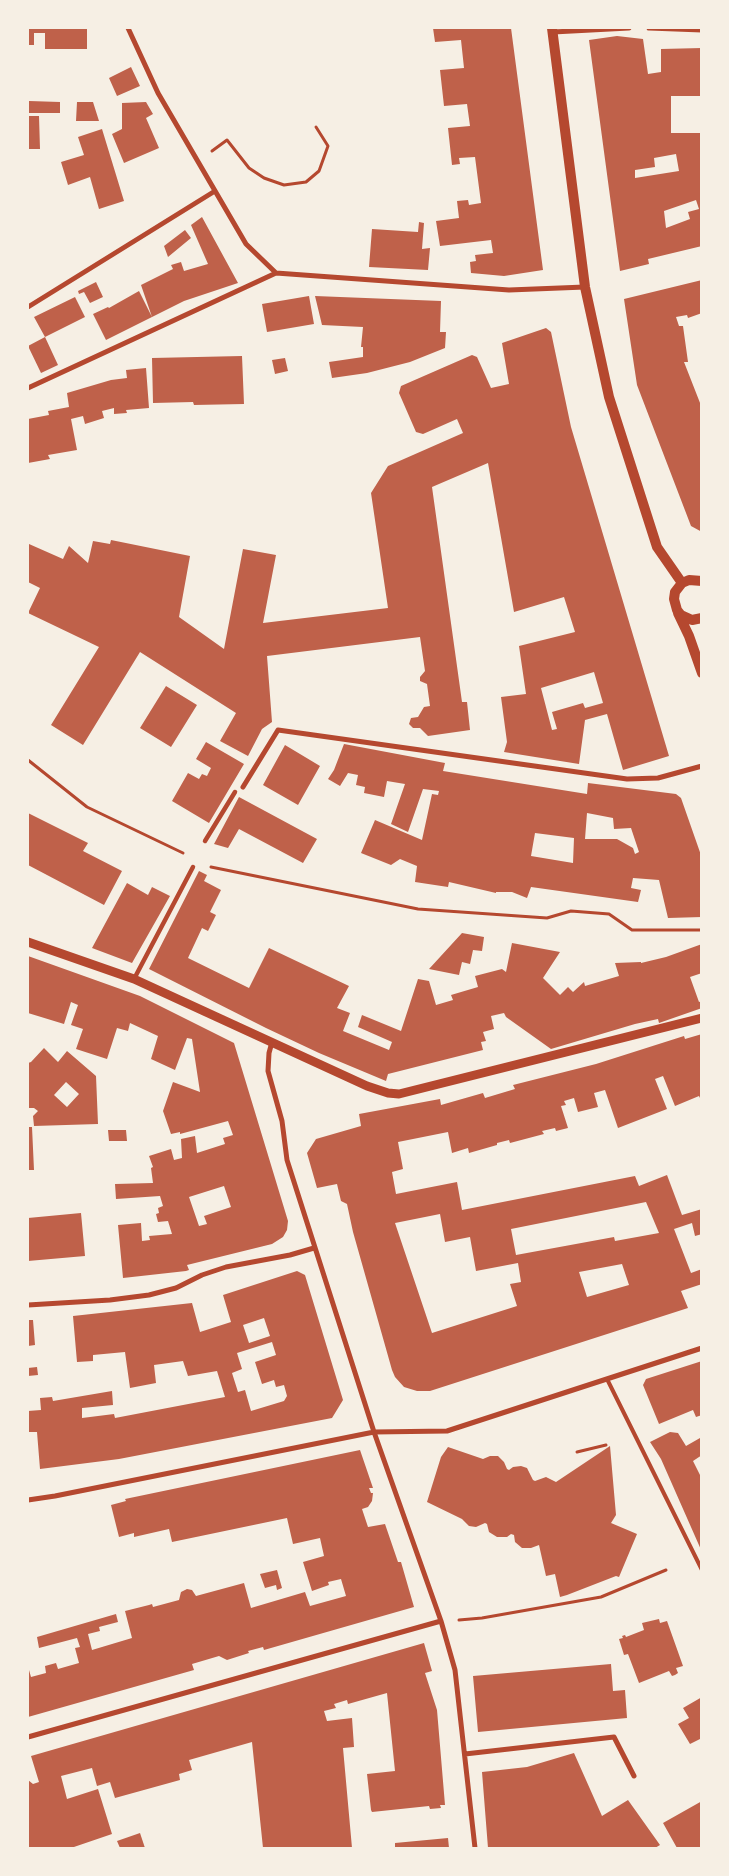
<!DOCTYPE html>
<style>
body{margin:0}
#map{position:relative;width:729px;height:1876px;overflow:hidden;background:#f6efe4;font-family:Barlow,sans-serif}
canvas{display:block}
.frame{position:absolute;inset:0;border:29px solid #f6efe4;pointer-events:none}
</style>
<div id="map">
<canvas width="729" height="1876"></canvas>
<div class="frame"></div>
</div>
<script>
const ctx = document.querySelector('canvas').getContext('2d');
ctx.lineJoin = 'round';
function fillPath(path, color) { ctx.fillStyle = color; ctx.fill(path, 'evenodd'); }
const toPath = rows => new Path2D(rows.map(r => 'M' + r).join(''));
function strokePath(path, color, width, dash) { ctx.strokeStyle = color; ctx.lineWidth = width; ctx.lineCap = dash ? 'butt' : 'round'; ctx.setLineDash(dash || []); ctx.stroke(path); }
fillPath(toPath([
 [28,28,87,28,87,49,45,49,45,33,34,33,34,45,28,45],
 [433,28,511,28,543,270,504,276,471,273,470,262,476,261,475,255,493,253,491,240,440,246,436,221,459,218,457,201,468,200,469,205,481,203,475,157,459,158,460,164,452,165,448,128,470,126,467,104,444,106,440,70,464,68,461,40,435,42],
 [617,36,643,39,648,74,661,72,661,49,702,48,702,96,671,96,671,133,702,133,702,246,648,259,649,264,620,271,589,40],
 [676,154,679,171,635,178,635,170,655,167,654,158],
 [696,200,699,209,688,212,690,219,666,228,664,211],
 [131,67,140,86,117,96,109,78],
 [29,101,60,102,60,113,29,113],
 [77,102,93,102,99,121,76,121],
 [146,102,153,114,146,118,159,148,124,163,112,134,122,129,122,103],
 [28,116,39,116,40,149,28,149],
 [102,129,124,201,99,209,90,177,68,185,61,162,84,155,78,137],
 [202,217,238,283,184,301,152,317,141,285,173,269,171,265,181,262,184,271,208,264,191,225],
 [419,222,424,223,422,249,430,248,428,270,369,267,372,229,418,232],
 [185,230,191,238,168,257,164,246],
 [702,280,702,313,688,318,687,315,676,317,679,326,683,326,688,362,684,362,702,408,702,532,691,526,637,385,624,299],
 [96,282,103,297,90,303,84,292,79,294,78,291],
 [139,291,152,317,106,340,93,314,108,307,109,308],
 [309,296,314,324,267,332,262,304],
 [315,296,441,301,440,332,446,332,445,348,410,362,367,373,332,378,329,362,363,357,363,347,361,347,363,327,322,325],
 [75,297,85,317,45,337,34,317],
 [546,328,551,332,571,427,669,756,623,770,607,714,585,720,579,764,504,752,507,742,501,697,526,694,519,646,575,632,564,597,514,612,488,463,432,487,462,702,467,702,470,730,428,736,420,728,413,728,409,724,411,718,418,717,424,707,430,706,427,684,420,681,420,677,425,671,420,637,267,656,272,722,262,729,248,756,220,741,236,713,140,652,83,745,51,725,99,647,28,613,40,588,28,582,29,544,63,559,69,546,88,563,93,541,110,544,111,540,190,556,179,617,224,649,243,549,276,555,263,623,388,608,371,493,388,466,463,433,457,419,423,434,416,432,399,393,401,386,472,355,477,357,491,388,509,384,502,343],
 [594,672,603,703,585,708,583,703,552,712,557,729,552,730,541,688],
 [45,337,58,365,41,373,28,346],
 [242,356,244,404,194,405,193,402,153,403,152,358],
 [285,358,288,371,275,374,272,360],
 [146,368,149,408,126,410,127,413,114,414,114,408,102,411,104,418,85,424,83,416,71,419,77,450,48,455,50,459,28,463,28,419,49,415,48,411,69,407,67,393,111,380,127,378,126,370],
 [166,686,197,705,171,747,140,728],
 [206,742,244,764,209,823,172,801,188,773,199,779,202,774,207,776,211,768,196,759],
 [344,744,445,763,443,771,587,794,588,783,676,794,681,798,702,858,702,917,668,918,659,880,633,878,631,888,641,890,638,902,531,887,527,898,512,892,496,892,496,893,449,882,448,887,415,882,417,866,400,859,391,865,361,853,375,820,422,840,432,794,438,795,439,791,423,789,408,832,391,824,405,784,387,781,384,797,364,793,365,787,356,785,358,775,348,773,340,786,328,779,334,770],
 [587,813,613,818,614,829,631,828,639,852,635,854,633,848,617,839,585,839],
 [535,833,574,838,573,863,531,856],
 [285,745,320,766,298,805,263,785],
 [239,797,317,839,303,863,239,829,228,848,214,844],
 [28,813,88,843,83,851,122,871,104,905,28,865],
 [199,871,207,875,204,881,221,890,210,912,216,915,208,931,202,928,188,958,249,988,269,948,349,986,337,1008,350,1013,343,1031,389,1050,392,1042,358,1027,362,1015,401,1031,418,979,429,981,436,1005,453,1000,451,995,478,987,475,976,502,969,506,972,512,943,560,952,543,978,560,995,568,987,573,992,584,982,585,986,619,976,615,963,641,962,641,963,666,957,702,944,702,973,690,977,699,1002,702,1001,702,1008,659,1023,658,1019,635,1024,551,1049,506,1017,504,1013,491,1016,494,1029,483,1032,486,1041,481,1042,483,1050,388,1074,386,1081,319,1053,266,1028,149,969],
 [127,883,148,895,152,887,170,896,132,963,92,948],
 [462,933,484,937,482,951,473,950,470,964,462,962,459,975,429,969],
 [28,956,140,996,234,1043,288,1221,287,1230,283,1237,272,1244,187,1265,189,1270,186,1271,123,1278,118,1225,141,1223,142,1241,150,1240,149,1236,172,1234,168,1221,158,1222,156,1214,159,1213,158,1208,163,1206,160,1196,116,1199,115,1184,153,1183,151,1168,153,1167,149,1156,171,1149,174,1160,182,1158,181,1139,195,1136,197,1153,225,1144,223,1138,233,1135,228,1121,180,1134,180,1132,171,1134,163,1111,173,1082,200,1092,192,1039,187,1038,175,1070,151,1059,158,1036,130,1023,128,1031,117,1028,107,1059,76,1049,83,1029,71,1025,78,1005,71,1002,64,1024,28,1013],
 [224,1186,231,1207,204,1216,207,1224,199,1226,189,1197],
 [702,1034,702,1102,699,1096,675,1106,663,1076,655,1079,667,1109,618,1128,605,1090,594,1093,598,1107,578,1112,574,1098,564,1101,566,1105,561,1106,568,1128,556,1131,555,1128,542,1131,544,1134,510,1143,509,1140,497,1143,497,1145,469,1153,468,1148,452,1153,448,1132,398,1142,403,1169,392,1172,396,1194,457,1182,462,1210,635,1176,639,1186,667,1175,682,1215,702,1209,702,1234,695,1236,692,1223,674,1229,691,1273,702,1269,702,1284,681,1291,688,1308,430,1391,417,1391,404,1387,395,1377,392,1370,353,1232,347,1204,341,1201,337,1184,317,1188,307,1153,316,1139,361,1126,359,1114,440,1099,441,1105,483,1093,485,1098,515,1089,513,1085,596,1064,684,1036,685,1039],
 [646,1202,659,1233,615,1241,614,1237,516,1255,511,1229],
 [440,1214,445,1242,470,1237,476,1271,518,1263,521,1282,510,1284,517,1306,432,1333,395,1223],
 [622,1264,629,1285,587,1297,579,1272],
 [44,1048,58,1062,67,1051,96,1076,98,1124,34,1126,33,1116,38,1111,34,1108,28,1108,28,1063,31,1062],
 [66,1082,79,1094,67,1107,54,1095],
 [28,1127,32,1127,34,1170,28,1170],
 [108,1130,126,1130,127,1141,109,1141],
 [81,1213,85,1256,28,1261,28,1218],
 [297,1271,305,1275,343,1400,332,1418,119,1459,40,1469,37,1432,28,1432,28,1411,41,1410,40,1398,52,1397,53,1401,112,1391,113,1405,82,1408,82,1418,114,1414,115,1418,225,1397,217,1371,188,1376,183,1361,154,1365,156,1383,130,1388,125,1352,93,1355,93,1361,77,1362,73,1316,192,1303,200,1332,231,1322,223,1295],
 [264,1318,270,1336,249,1343,243,1325],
 [272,1342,276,1355,255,1362,262,1384,274,1380,276,1387,284,1385,287,1396,284,1401,251,1411,245,1390,238,1392,232,1373,242,1369,237,1353],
 [28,1320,33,1320,35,1345,28,1346],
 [702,1361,702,1415,696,1417,693,1410,659,1424,643,1385,646,1379],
 [37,1367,38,1375,28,1376,28,1368],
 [670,1432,678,1433,686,1446,700,1438,702,1441,702,1455,693,1461,702,1479,702,1552,661,1459,650,1442],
 [610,1446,616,1515,611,1523,637,1534,619,1577,616,1576,567,1595,560,1597,555,1574,546,1576,539,1545,531,1548,522,1548,515,1542,514,1535,511,1534,507,1537,497,1537,489,1532,487,1524,485,1523,476,1527,469,1526,462,1519,427,1502,441,1457,448,1447,483,1459,490,1456,498,1456,504,1462,507,1469,509,1470,513,1467,521,1466,527,1468,533,1480,535,1481,546,1477,556,1482],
 [360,1450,373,1488,369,1488,371,1493,373,1493,372,1501,368,1507,362,1509,368,1527,385,1524,398,1562,401,1562,414,1607,264,1650,263,1647,248,1651,249,1653,227,1660,219,1656,192,1664,194,1670,28,1717,28,1671,29,1670,31,1677,46,1673,45,1666,56,1663,58,1669,79,1663,75,1648,80,1647,77,1638,39,1648,37,1637,116,1614,118,1622,99,1627,100,1631,88,1634,92,1650,132,1638,125,1611,149,1605,152,1604,153,1607,179,1600,181,1592,187,1589,192,1590,196,1596,244,1583,251,1608,305,1592,310,1606,346,1596,341,1579,328,1582,329,1585,312,1591,303,1562,324,1556,320,1538,293,1544,287,1518,172,1542,169,1529,134,1537,134,1533,119,1537,111,1505,126,1501,125,1499],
 [277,1570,282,1588,277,1590,276,1585,265,1588,260,1574],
 [659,1619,660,1623,667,1621,683,1666,676,1668,678,1673,675,1675,672,1676,669,1671,639,1683,628,1654,624,1655,619,1639,623,1638,622,1636,625,1635,626,1637,644,1630,642,1623],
 [424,1643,432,1671,425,1673,437,1710,445,1805,440,1805,441,1808,430,1809,429,1806,372,1812,371,1810,367,1774,395,1771,387,1693,348,1704,347,1700,334,1704,336,1708,324,1711,327,1721,352,1718,354,1747,343,1748,352,1848,263,1848,252,1742,189,1760,192,1770,179,1774,180,1780,115,1798,110,1782,97,1786,92,1768,61,1776,67,1799,98,1789,112,1834,71,1848,28,1848,28,1780,33,1784,39,1782,31,1756],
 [611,1664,613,1691,625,1690,627,1718,478,1732,473,1676],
 [702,1697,702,1738,690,1744,678,1724,689,1718,683,1708],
 [574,1753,602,1816,628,1800,660,1845,655,1848,488,1848,482,1772,527,1767],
 [702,1801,702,1848,677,1848,663,1823],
 [140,1833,145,1848,120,1848,117,1841],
 [448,1838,449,1848,395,1848,395,1843]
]), '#bf614a');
strokePath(toPath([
 [212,151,227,140,249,168,264,178,284,185,306,182,319,171,328,146,316,127],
 [28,760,87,807,183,853],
 [211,867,418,909,547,918,571,911,609,914,632,930,702,930],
 [577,1452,606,1445],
 [459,1620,482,1618,601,1597,666,1570]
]), '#b5482f', 3);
strokePath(toPath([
 [607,1379,702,1570]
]), '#b5482f', 4);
strokePath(toPath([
 [205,841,235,792],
 [134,979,193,867]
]), '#b5482f', 4.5);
strokePath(toPath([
 [128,28,158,93,246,244,276,273],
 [649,28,702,30],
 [553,32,629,28],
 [28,307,215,191],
 [28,388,276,273,509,290,585,287],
 [243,787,278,730,627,779,658,778,702,766],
 [272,1042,269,1053,268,1071,282,1121,287,1160,374,1432,441,1621,455,1670,475,1848],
 [28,1305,110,1300,149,1295,176,1288,202,1275,226,1267,290,1255,314,1248],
 [28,1500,55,1496,374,1432,447,1431,702,1348],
 [28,1737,441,1621],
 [465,1754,614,1737,634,1776]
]), '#b5482f', 5);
strokePath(toPath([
 [28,942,134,979,367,1086,388,1093,399,1094,702,1018]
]), '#b5482f', 9);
strokePath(toPath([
 [552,28,585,287,609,397,657,547,682,583],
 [702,581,689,580,682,583,675,592,674,599,677,610,681,615,692,620,702,618],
 [678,613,689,636,702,673]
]), '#b5482f', 10);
</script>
